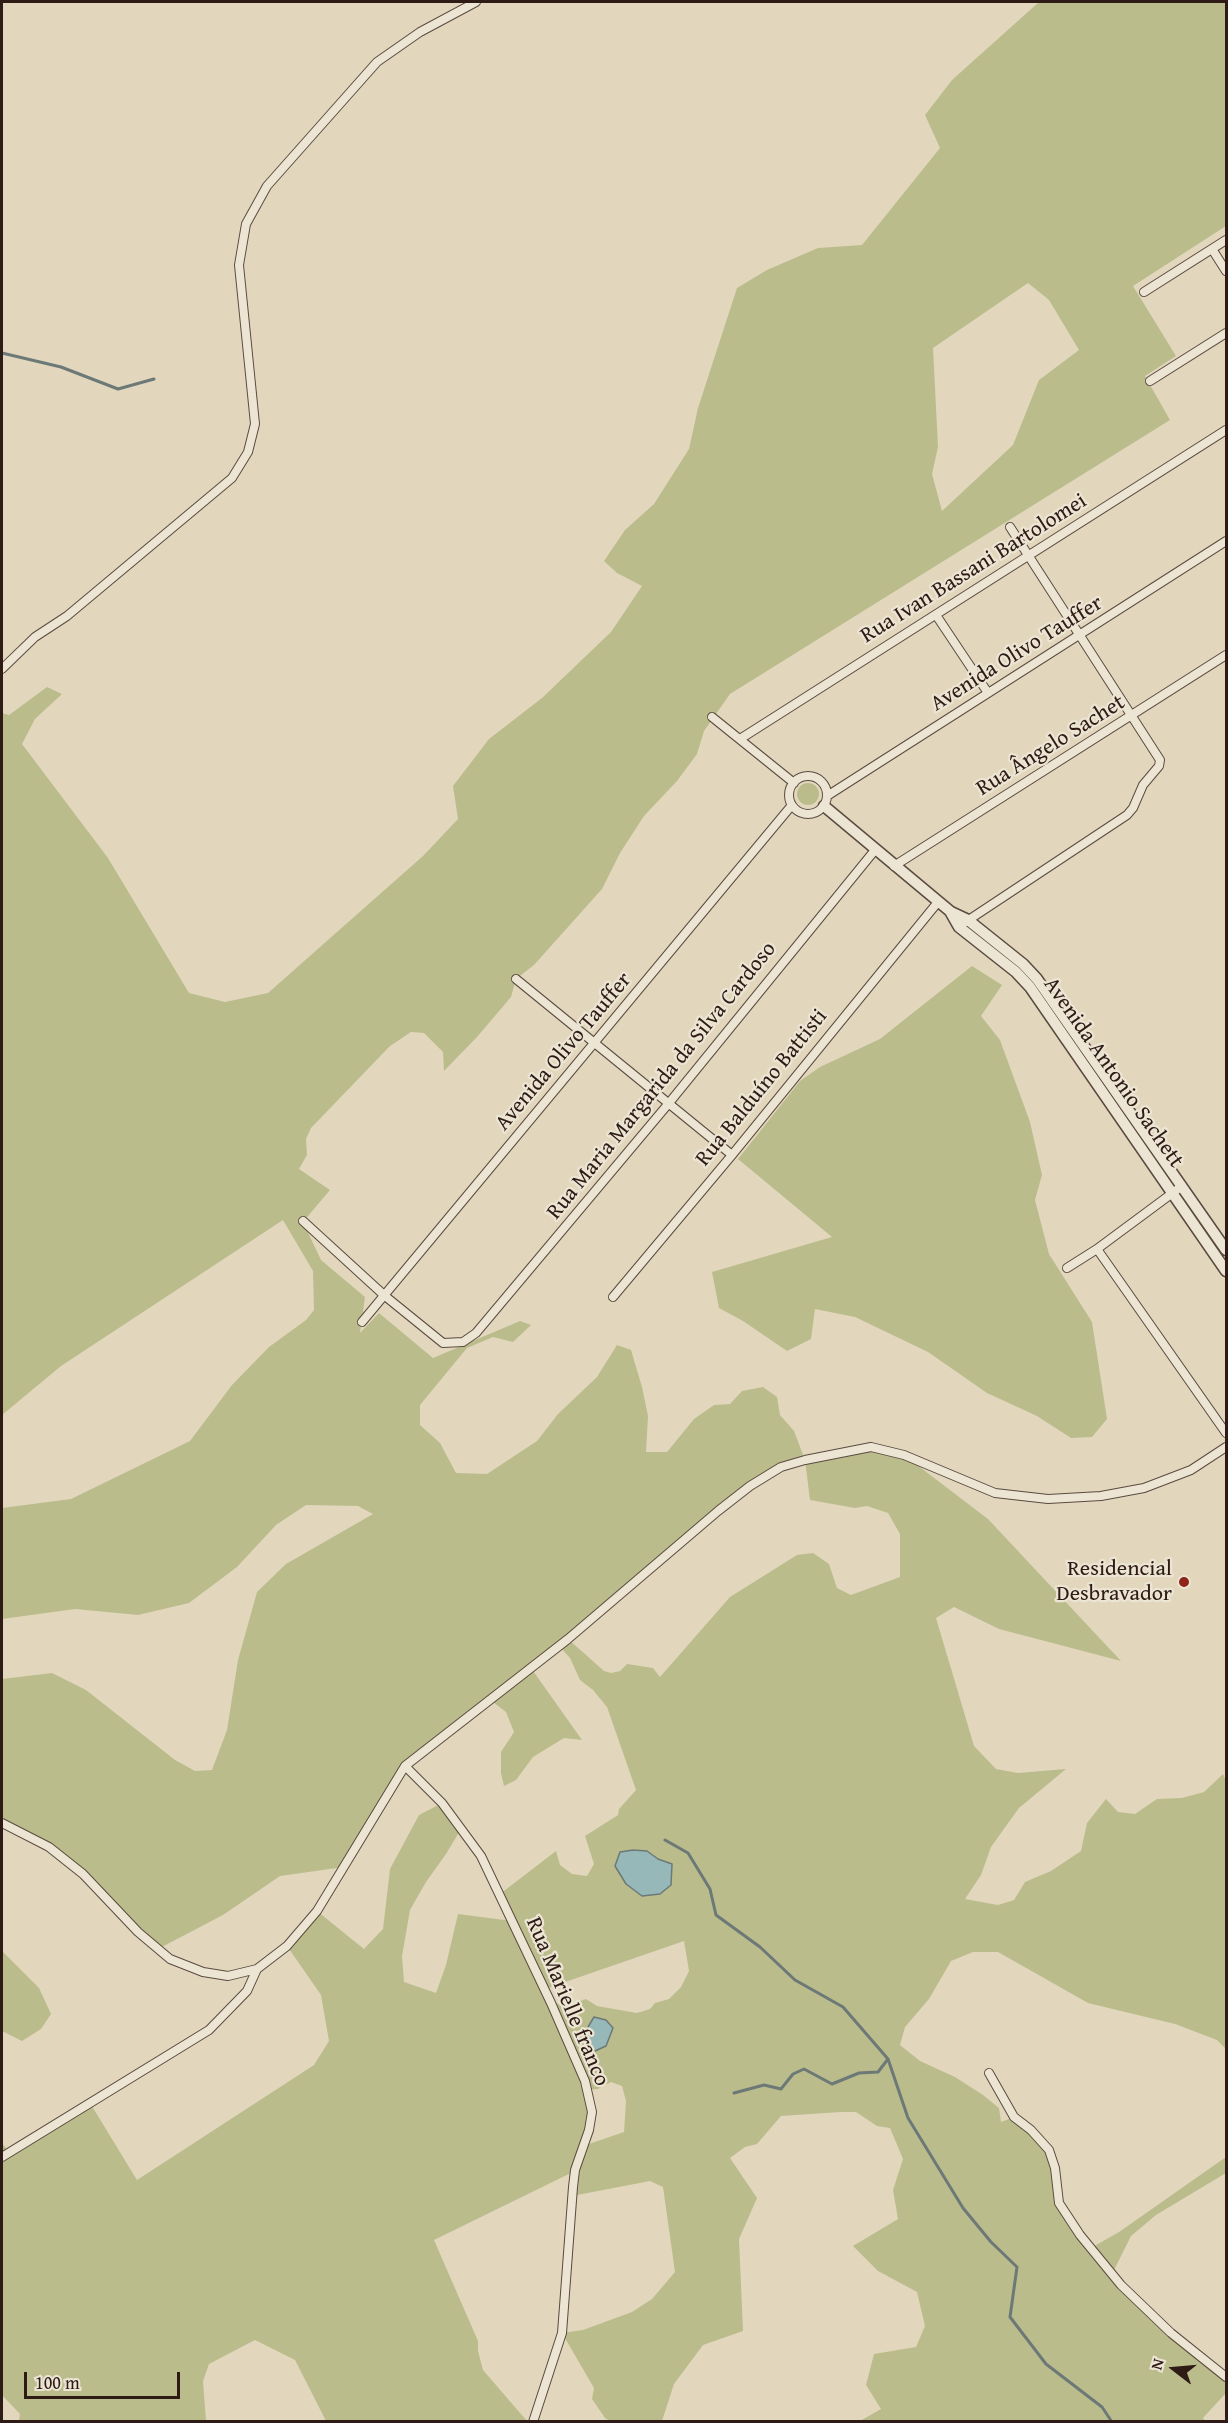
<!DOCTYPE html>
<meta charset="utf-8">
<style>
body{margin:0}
#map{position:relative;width:1228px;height:2423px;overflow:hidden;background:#e2d7bd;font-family:"Gentium Book Plus",serif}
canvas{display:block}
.frame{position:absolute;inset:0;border:3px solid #2e1b15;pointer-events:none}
.north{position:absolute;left:1144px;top:2339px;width:60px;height:60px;-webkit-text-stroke:4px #ece5d4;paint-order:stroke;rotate:286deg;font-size:16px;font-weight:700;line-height:24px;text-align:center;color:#2e1b15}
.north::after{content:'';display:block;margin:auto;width:21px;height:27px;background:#2e1b15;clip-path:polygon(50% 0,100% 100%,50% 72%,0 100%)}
.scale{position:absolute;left:24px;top:2372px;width:156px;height:27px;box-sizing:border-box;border:3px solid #2e1b15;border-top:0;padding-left:8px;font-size:18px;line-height:21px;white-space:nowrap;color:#2e1b15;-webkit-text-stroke:4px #ece5d4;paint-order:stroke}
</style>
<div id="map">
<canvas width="1228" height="2423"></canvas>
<div class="frame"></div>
<div class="north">N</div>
<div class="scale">100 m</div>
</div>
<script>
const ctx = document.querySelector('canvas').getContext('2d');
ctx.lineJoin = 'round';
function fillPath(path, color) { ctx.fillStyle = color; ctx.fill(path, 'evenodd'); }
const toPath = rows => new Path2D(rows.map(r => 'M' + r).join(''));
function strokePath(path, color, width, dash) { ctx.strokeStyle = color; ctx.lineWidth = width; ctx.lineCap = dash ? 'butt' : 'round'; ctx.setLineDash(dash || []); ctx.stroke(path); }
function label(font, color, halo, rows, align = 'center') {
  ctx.font = font + ' "Gentium Book Plus",serif'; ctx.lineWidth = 4.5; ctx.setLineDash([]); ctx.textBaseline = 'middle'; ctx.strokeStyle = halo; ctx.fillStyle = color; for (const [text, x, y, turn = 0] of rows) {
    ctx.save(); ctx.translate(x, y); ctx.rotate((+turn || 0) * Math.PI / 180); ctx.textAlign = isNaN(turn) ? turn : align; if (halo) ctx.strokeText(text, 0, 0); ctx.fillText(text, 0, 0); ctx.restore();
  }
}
fillPath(toPath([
 [1039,2,1226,2,1226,226,1133,286,1176,356,1145,376,1170,420,730,694,704,731,697,754,677,781,644,816,620,853,602,889,534,965,516,979,511,997,477,1037,444,1071,443,1052,424,1033,411,1032,390,1046,311,1128,306,1139,307,1155,299,1169,330,1190,303,1222,321,1260,365,1297,360,1333,379,1313,433,1358,520,1321,531,1325,513,1342,493,1337,467,1348,420,1405,420,1425,440,1443,456,1473,487,1474,537,1441,558,1414,597,1377,617,1345,631,1350,642,1387,648,1416,646,1452,667,1452,694,1419,714,1405,730,1404,742,1391,763,1387,777,1397,780,1415,794,1431,805,1460,871,1447,904,1455,988,1519,1121,1661,999,1629,954,1607,936,1618,974,1746,996,1769,1018,1773,1066,1769,1019,1808,991,1847,981,1875,965,1899,998,1905,1014,1900,1025,1882,1051,1871,1081,1851,1087,1823,1106,1799,1118,1812,1135,1814,1157,1799,1182,1798,1204,1792,1223,1774,1226,1781,1226,2049,1217,2040,1175,2024,1088,2003,998,1952,973,1952,951,1961,929,1999,905,2027,900,2045,920,2061,955,2077,983,2095,999,2108,1001,2122,1014,2117,1049,2150,1059,2203,1091,2248,1119,2232,1226,2157,1226,2173,1156,2215,1131,2236,1112,2274,1121,2285,1226,2377,1226,2393,1203,2418,1205,2421,860,2421,881,2409,866,2385,874,2354,916,2347,925,2326,917,2292,878,2271,853,2246,898,2219,893,2190,903,2159,890,2128,877,2126,856,2112,841,2112,781,2116,757,2144,745,2147,730,2158,757,2198,739,2239,743,2331,703,2345,674,2384,662,2421,610,2421,605,2418,592,2399,594,2388,562,2333,583,2330,632,2312,652,2299,675,2272,663,2187,650,2181,572,2196,575,2171,434,2240,478,2341,478,2351,483,2370,527,2421,326,2421,295,2360,255,2340,209,2364,203,2381,206,2421,19,2421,20,2414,2,2395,2,2143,9,2152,90,2103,137,2180,314,2065,329,2041,321,1995,287,1946,317,1911,364,1949,383,1929,390,1869,419,1815,442,1803,461,1829,446,1854,426,1882,410,1910,402,1956,404,1982,436,1993,446,1965,458,1914,512,1921,500,1894,556,1851,560,1865,572,1874,587,1876,594,1864,585,1836,618,1815,619,1809,636,1790,607,1707,593,1690,580,1680,570,1658,559,1646,531,1668,582,1740,564,1738,533,1757,516,1780,504,1786,501,1773,501,1752,514,1732,506,1712,489,1699,405,1766,344,1867,280,1876,223,1915,158,1949,49,1847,2,1823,2,1679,52,1673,86,1690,175,1760,195,1771,212,1770,227,1730,238,1660,257,1592,286,1564,373,1514,358,1506,306,1505,276,1525,237,1567,189,1603,138,1615,75,1609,2,1619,2,1508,71,1499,190,1441,232,1385,269,1347,306,1320,314,1310,313,1271,283,1220,61,1366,2,1415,2,713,9,715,47,687,62,694,35,719,22,744,108,858,189,993,225,1002,268,993,423,856,458,819,453,786,489,739,542,698,611,632,642,586,617,573,604,561,625,530,654,504,689,449,698,408,737,288,767,270,818,248,862,245,940,148,925,115,952,80],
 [1028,283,1049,300,1079,350,1039,380,1013,445,942,511,932,474,938,447,933,348],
 [805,1460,810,1500,855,1508,867,1506,888,1513,900,1534,900,1577,851,1595,837,1588,829,1564,813,1553,797,1555,730,1597,660,1677,653,1668,627,1664,620,1671,611,1673,604,1671,568,1639,750,1486,781,1467],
 [647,1851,658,1859,671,1884,660,1894,642,1896],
 [684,1941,689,1971,681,1987,669,1999,655,2003,650,2009,637,2013,597,2006,586,1999,569,2005,551,2003,545,1989],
 [611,2082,622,2086,626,2101,624,2132,583,2146,592,2112,587,2090,598,2089],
 '797 794a11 11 0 1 1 22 0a11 11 0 1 1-22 0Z',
 [972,966,1002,985,981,1016,1000,1040,1030,1122,1042,1175,1035,1200,1049,1254,1092,1322,1107,1419,1092,1437,1071,1438,1037,1416,987,1393,928,1352,855,1317,815,1309,811,1339,787,1351,743,1321,719,1308,712,1272,832,1237,738,1159,800,1081,820,1067,880,1039],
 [2,1951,39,1988,51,2014,41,2029,22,2041,2,2031]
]), '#bbbc8c');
const water = toPath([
 [633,1850,647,1851,658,1859,672,1864,671,1885,660,1894,642,1896,626,1884,615,1866,620,1852,633,1850],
 [594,2017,606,2020,613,2028,606,2046,595,2051,589,2044,585,2032,594,2017]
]);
fillPath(water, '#96b8b8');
strokePath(water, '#6c7977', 1.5);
strokePath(toPath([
 [2,353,61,367,118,389,154,379],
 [665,1840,688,1853,710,1889,716,1915,760,1947,795,1980,843,2007,888,2059,908,2118,963,2208,991,2242,1017,2267,1010,2317,1046,2364,1102,2407,1112,2422],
 [734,2093,764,2085,781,2089,793,2074,804,2069,832,2084,859,2073,878,2072,888,2059]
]), '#6c7977', 3);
const minor = toPath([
 [1212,249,1226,271],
 [1144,292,1226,240],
 [1150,381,1226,333],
 [936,615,988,693],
 [2,669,35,637,67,616,232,478,248,452,255,424,239,265,246,224,267,186,377,62,420,32,476,2],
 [712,717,794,783],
 [740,739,1226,430],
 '789 795a19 19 0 1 1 38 0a19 19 0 1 1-38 0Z',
 [827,796,1226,541],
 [894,866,1226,655],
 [964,923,1127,815,1133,808,1143,785,1159,766,1160,760,1010,527],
 [516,979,732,1155],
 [303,1221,385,1296,443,1343,463,1342,476,1333,669,1103,875,850],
 [1097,1249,1226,1433],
 [1067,1268,1097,1249,1182,1186],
 [613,1297,732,1155,938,902],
 [362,1322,792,805],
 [405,1766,442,1803,481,1856,551,2003,585,2081,592,2112,589,2130,575,2170,573,2187,562,2333,533,2422],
 [2,1823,49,1847,83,1874,138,1932,170,1959,203,1972,228,1976,257,1969,287,1946,317,1911,405,1766,568,1639,718,1511,750,1486,781,1467,805,1460,871,1447,904,1455,995,1493,1048,1499,1101,1496,1144,1488,1191,1470,1226,1447],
 [989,2073,1014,2117,1031,2130,1049,2150,1055,2168,1059,2203,1080,2235,1121,2285,1171,2333,1226,2377],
 [2,2157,209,2030,247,1991,257,1969]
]);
const tertiary = toPath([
 [824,806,951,912,968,920,1023,964,1037,979,1226,1250],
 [951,913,959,927,1016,972,1030,987,1226,1271]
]);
strokePath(minor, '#5b4a3f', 10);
strokePath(tertiary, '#5b4a3f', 13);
strokePath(minor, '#ece5d4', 8);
strokePath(tertiary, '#ece5d4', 10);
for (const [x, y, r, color] of [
 [1184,1582,6,"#8f2418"]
]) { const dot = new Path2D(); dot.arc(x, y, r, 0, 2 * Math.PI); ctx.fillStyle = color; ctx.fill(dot); strokePath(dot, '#ece5d4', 2); }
label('22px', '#2e1b15', '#ece5d4', [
 ["Rua Ivan Bassani Bartolomei",974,569,-32],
 ["Avenida Olivo Tauffer",1017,654,-32],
 ["Rua Ângelo Sachet",1051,746,-32],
 ["Avenida Olivo Tauffer",564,1052,-50],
 ["Avenida Antonio Sachett",1113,1073,55],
 ["Rua Maria Margarida da Silva Cardoso",662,1081,-51],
 ["Rua Balduíno Battisti",762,1088,-51],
 ["Rua Marielle franco",567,2002,67]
]);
label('22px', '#2e1b15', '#ece5d4', [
 ["Residencial",1172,1569],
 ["Desbravador",1172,1594]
], 'right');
</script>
